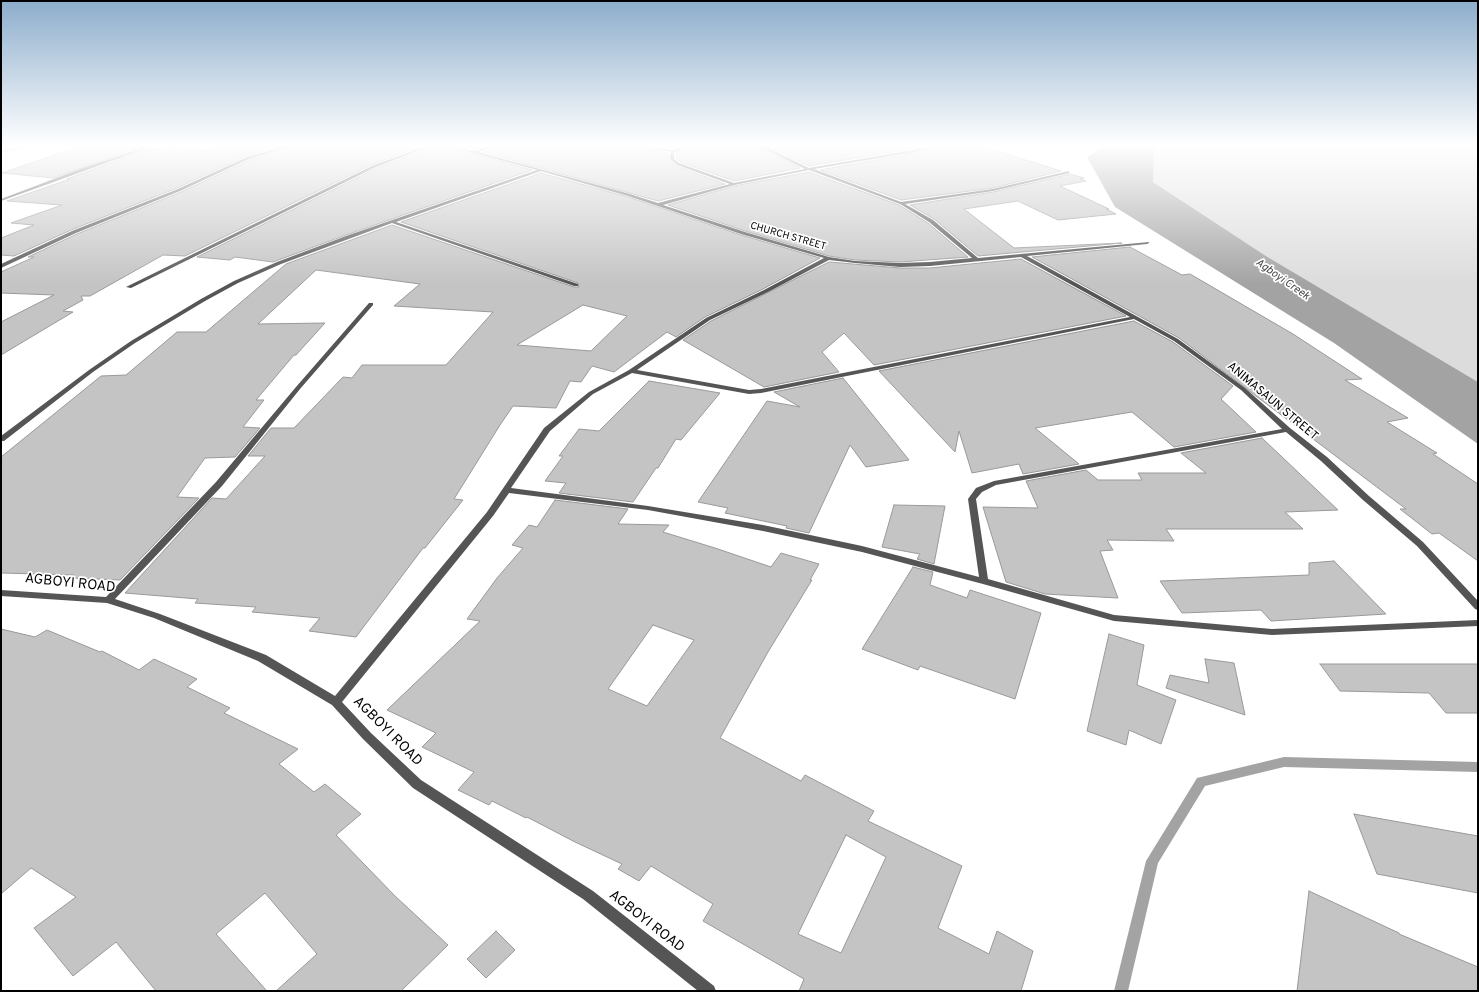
<!DOCTYPE html>
<style>
body{margin:0}
#map{position:relative;width:1479px;height:992px;overflow:hidden;background:#fff;font-family:Overpass,sans-serif}
canvas{display:block}
.frame{position:absolute;inset:0;border:2px solid #000;pointer-events:none}
</style>
<div id="map">
<canvas width="1479" height="992"></canvas>
<div class="frame"></div>
</div>
<script>
const ctx = document.querySelector('canvas').getContext('2d');
ctx.lineJoin = 'round';
function fillPath(path, color) { ctx.fillStyle = color; ctx.fill(path, 'evenodd'); }
const toPath = rows => new Path2D(rows.map(r => 'M' + r).join(''));
function strokePath(path, color, width, dash) { ctx.strokeStyle = color; ctx.lineWidth = width; ctx.lineCap = dash ? 'butt' : 'round'; ctx.setLineDash(dash || []); ctx.stroke(path); }
function label(font, color, halo, rows, align = 'center') {
  ctx.font = font + ' Overpass,sans-serif'; ctx.lineWidth = 3.5; ctx.setLineDash([]); ctx.textBaseline = 'middle'; ctx.strokeStyle = halo; ctx.fillStyle = color; for (const [text, x, y, turn = 0] of rows) {
    ctx.save(); ctx.translate(x, y); ctx.rotate((+turn || 0) * Math.PI / 180); ctx.textAlign = isNaN(turn) ? turn : align; if (halo) ctx.strokeText(text, 0, 0); ctx.fillText(text, 0, 0); ctx.restore();
  }
}
fillPath(toPath([
 [1154,145,1478,145,1478,382,1266,256,1153,182]
]), '#dcdcdc');
fillPath(toPath([
 [1105,145,1154,145,1153,182,1266,256,1478,382,1478,444,1334,343,1115,207,1087,157]
]), '#a3a3a3');
fillPath(toPath([
 [29,145,35,145,1,153,1,151,29,145],
 [1284,757,1478,762,1478,772,1284,767,1205,786,1158,863,1128,991,1114,991,1146,861,1197,778,1284,757]
]), '#a3a3a3');
const building = toPath([
 [83,145,132,145,132,147,137,148,53,178,2,173,83,145],
 [227,145,284,145,246,156,177,188,71,230,14,256,1,255,1,238,34,225,11,223,62,205,7,201,70,179,67,179,149,149,160,149,167,147,208,150,227,145],
 [295,145,425,145,373,164,185,256,163,255,90,296,81,296,83,300,63,311,73,312,1,355,1,322,54,295,1,293,1,272,34,257,28,257,77,234,181,192,250,160,295,145],
 [448,145,488,145,474,149,448,145],
 [498,145,624,145,625,146,668,153,669,160,676,166,725,184,658,201,483,152,498,145],
 [638,145,682,145,675,148,638,145],
 [690,145,743,145,744,146,764,150,800,168,734,181,680,162,676,158,676,154,690,145],
 [759,145,933,145,809,166,767,146,759,145],
 [942,145,978,145,1061,171,993,188,901,200,820,170,915,153,941,146,942,145],
 [434,147,470,153,532,170,346,235,273,262,235,257,230,260,197,257,377,168,434,147],
 [809,172,899,205,928,223,968,257,900,262,855,260,829,256,745,231,668,205,734,186,809,172],
 [541,173,628,197,741,235,820,258,763,289,705,317,676,337,667,332,614,372,592,366,581,382,570,381,556,408,513,406,500,425,454,499,463,500,425,548,423,548,356,637,309,631,320,618,252,612,256,607,195,603,198,599,125,593,212,498,226,499,265,456,248,456,271,428,294,428,343,377,352,378,362,365,446,365,493,312,394,306,420,284,316,270,258,324,325,323,296,355,294,355,256,400,264,400,243,427,260,428,235,457,205,458,177,497,199,498,120,580,71,578,74,575,1,573,1,457,101,376,126,375,177,332,206,332,286,264,392,225,574,287,579,287,578,283,401,222,541,173],
 [583,305,627,316,591,351,517,345,583,305],
 [1070,174,1084,178,1080,179,1086,181,1060,186,1109,209,1106,209,1116,214,1058,220,1018,201,964,209,1014,248,1122,243,978,256,934,219,910,205,993,192,1070,174],
 [1130,247,1182,275,1190,274,1293,334,1362,379,1345,380,1408,418,1387,422,1437,453,1433,454,1478,484,1478,561,1439,533,1432,534,1400,509,1406,509,1179,338,1032,257,1130,247],
 [1021,259,1126,316,874,365,844,333,822,352,839,372,764,387,683,340,711,321,829,262,900,268,930,268,1021,259],
 [1134,321,1173,342,1233,386,1221,399,1256,432,1174,447,1132,412,1035,428,1079,464,1023,474,1019,464,972,473,959,431,955,452,879,371,1134,321],
 [843,378,909,460,866,467,850,445,809,533,786,528,787,526,725,513,728,508,698,502,767,401,800,407,774,392,843,378],
 [649,381,720,393,681,440,676,439,658,468,656,468,633,502,559,493,566,483,545,481,563,456,559,456,579,429,599,431,649,381],
 [1262,438,1338,510,1285,512,1303,529,1166,529,1174,541,1107,540,1113,550,1100,551,1118,598,1045,594,1006,582,983,507,1038,508,1026,481,1086,470,1098,480,1142,480,1138,473,1206,473,1181,453,1262,438],
 [555,500,628,509,618,524,669,525,663,532,715,548,771,567,781,553,819,564,810,580,812,580,768,652,720,738,801,781,805,775,874,811,868,821,962,866,938,928,989,954,997,931,1033,951,1021,991,799,991,804,979,703,921,713,904,651,866,639,881,618,869,622,864,575,842,527,817,526,818,492,801,489,805,458,790,474,772,422,747,436,733,387,710,480,621,467,619,497,578,523,548,512,545,529,525,537,527,555,500],
 [653,625,694,640,647,706,608,689,653,625],
 [846,835,886,857,841,953,798,934,846,835],
 [894,505,945,506,934,564,917,559,920,554,882,547,894,505],
 [1334,561,1386,614,1271,621,1261,610,1182,613,1160,581,1309,575,1309,563,1334,561],
 [913,567,933,572,930,585,967,598,970,590,1041,613,1015,699,920,666,918,670,862,649,913,567],
 [1,629,35,637,47,630,100,652,102,651,139,670,154,659,197,679,187,687,230,708,224,713,298,749,279,764,314,792,325,784,361,814,336,835,395,896,448,945,401,991,276,991,317,954,265,893,216,934,267,991,156,991,116,942,73,976,34,928,76,897,31,868,1,894,1,629],
 [1109,634,1144,645,1137,685,1176,700,1161,744,1129,730,1126,745,1087,731,1109,634],
 [1205,659,1234,663,1245,715,1166,688,1170,675,1209,683,1205,659],
 [1320,664,1478,664,1478,713,1446,713,1429,693,1340,691,1320,664],
 [1354,814,1478,836,1478,893,1377,874,1354,814],
 [1309,891,1399,933,1399,934,1478,967,1478,991,1297,991,1309,891],
 [496,931,515,950,486,978,467,959,496,931]
]);
fillPath(building, '#c4c4c4');
strokePath(building, '#999', 1);
fillPath(toPath([
 [133,145,138,145,148,148,1,201,1,199,80,169,142,148,133,145],
 [289,145,294,145,249,159,180,191,76,233,1,268,1,264,72,231,178,189,247,157,289,145],
 [429,145,440,145,474,151,492,145,497,145,478,152,630,194,658,203,730,184,677,165,670,159,670,153,672,152,625,145,675,150,685,145,689,145,674,153,674,159,679,163,734,183,805,169,764,149,744,145,766,147,809,168,941,145,915,152,814,169,901,202,993,189,1069,171,1069,173,993,191,905,204,933,220,978,258,1149,242,1149,243,1147,244,1027,256,1178,339,1245,388,1290,428,1327,457,1369,496,1423,542,1478,601,1478,610,1475,609,1417,546,1363,500,1321,461,1286,432,996,485,982,492,976,499,988,579,1114,615,1272,629,1478,620,1478,626,1272,635,1114,621,983,584,862,552,763,531,648,510,509,493,493,516,342,702,371,733,421,780,593,891,714,986,716,991,698,991,583,899,413,788,363,739,332,705,258,661,154,618,107,603,1,596,1,590,106,597,216,482,296,387,369,303,373,303,373,305,300,389,222,486,115,599,160,614,266,655,335,696,487,512,544,428,589,392,629,370,706,318,764,290,824,258,741,234,628,196,541,171,396,222,578,284,578,286,574,286,392,223,281,264,238,283,205,301,135,343,93,372,4,441,1,441,1,436,89,370,131,341,201,299,234,281,277,262,346,236,537,170,470,152,434,145,376,167,131,288,126,287,374,165,429,145],
 [809,170,900,204,929,222,972,258,930,262,900,263,855,261,829,257,745,232,663,205,734,185,809,170],
 [1021,257,1130,317,761,389,749,390,637,370,710,320,768,292,829,260,855,263,900,267,930,266,1021,257],
 [1134,319,1174,341,1241,390,1282,429,994,481,976,488,968,499,979,577,862,546,763,525,648,506,511,488,550,431,593,394,632,373,749,394,761,393,1134,319]
]), '#555');
const sky = ctx.createLinearGradient(0, 0, 0, 284);
sky.addColorStop(0, '#8cadcc');
sky.addColorStop(0.51, '#fff');
sky.addColorStop(1, '#ffffff00');
ctx.fillStyle = sky;
ctx.fillRect(0, 0, 1479, 284);
label('10px', '#000', '#fff', [
 ["CHURCH STREET",788,237,16]
]);
label('italic 11px', '#444', '#fff', [
 ["Agboyi Creek",1282,280,35]
]);
label('12px', '#000', '#fff', [
 ["ANIMASAUN STREET",1272,402,40]
]);
label('14px', '#000', '#fff', [
 ["AGBOYI ROAD",70,584,6],
 ["AGBOYI ROAD",387,732,45],
 ["AGBOYI ROAD",646,922,38]
]);
</script>
